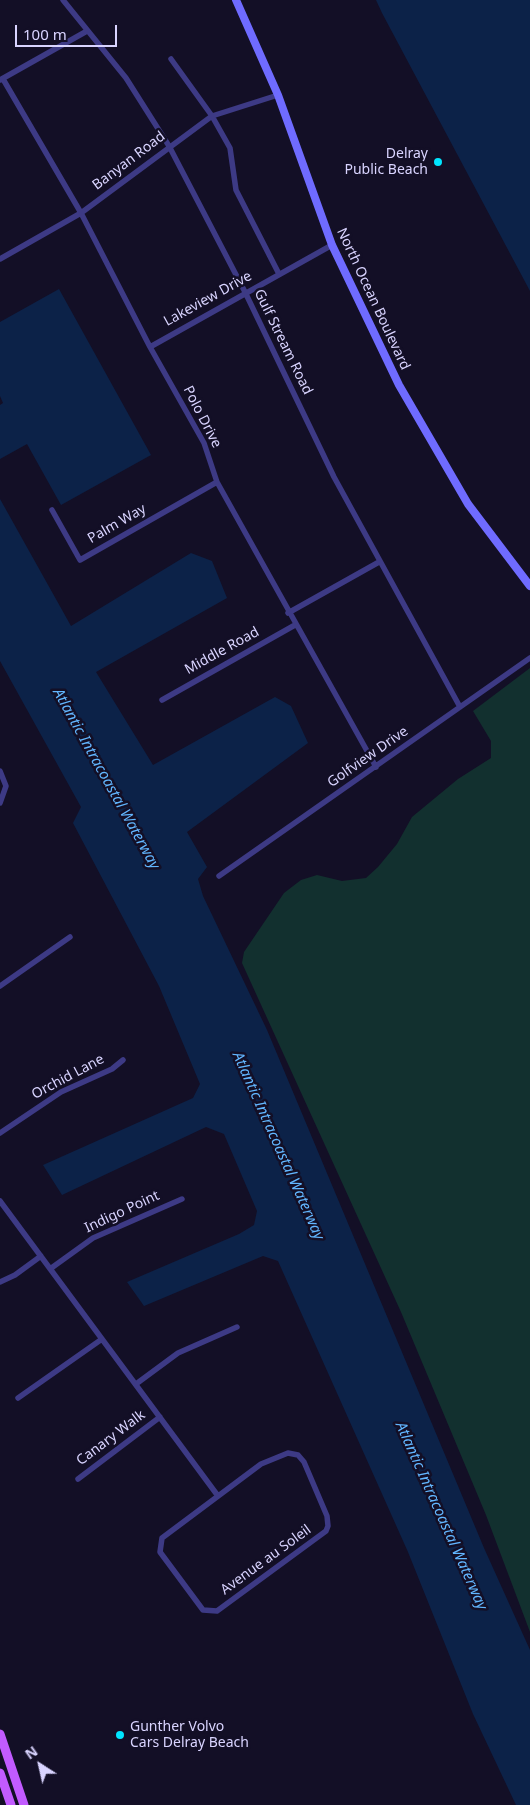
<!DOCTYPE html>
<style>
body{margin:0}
#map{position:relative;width:530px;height:1805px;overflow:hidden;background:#130f26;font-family:"Noto Sans",sans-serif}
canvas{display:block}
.north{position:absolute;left:15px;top:1740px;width:50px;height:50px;-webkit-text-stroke:4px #130f26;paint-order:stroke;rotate:325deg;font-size:14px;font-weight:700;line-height:20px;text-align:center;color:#d9d4ff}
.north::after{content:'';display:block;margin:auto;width:18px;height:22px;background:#d9d4ff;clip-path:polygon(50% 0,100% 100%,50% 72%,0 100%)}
.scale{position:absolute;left:15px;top:25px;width:102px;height:22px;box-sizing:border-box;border:2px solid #d9d4ff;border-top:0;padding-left:6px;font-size:15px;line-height:18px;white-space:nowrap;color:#d9d4ff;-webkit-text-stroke:4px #130f26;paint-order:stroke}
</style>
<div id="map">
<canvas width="530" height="1805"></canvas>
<div class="north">N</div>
<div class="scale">100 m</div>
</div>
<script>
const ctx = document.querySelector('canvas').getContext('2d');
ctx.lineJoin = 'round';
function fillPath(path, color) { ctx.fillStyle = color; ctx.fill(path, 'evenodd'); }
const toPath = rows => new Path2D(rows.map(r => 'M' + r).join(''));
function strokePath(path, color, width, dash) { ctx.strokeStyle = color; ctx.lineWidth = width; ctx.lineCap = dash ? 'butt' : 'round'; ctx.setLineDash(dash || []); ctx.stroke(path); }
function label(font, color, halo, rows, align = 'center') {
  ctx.font = font + ' "Noto Sans",sans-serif'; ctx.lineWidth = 5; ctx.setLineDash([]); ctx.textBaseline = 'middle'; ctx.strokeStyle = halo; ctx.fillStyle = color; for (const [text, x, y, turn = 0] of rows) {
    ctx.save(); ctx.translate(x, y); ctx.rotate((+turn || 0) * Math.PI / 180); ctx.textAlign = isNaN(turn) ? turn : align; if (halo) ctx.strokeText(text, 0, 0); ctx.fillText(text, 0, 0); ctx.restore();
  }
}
fillPath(toPath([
 [530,668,530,1632,486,1515,401,1312,242,963,244,952,284,893,301,880,317,875,342,881,366,878,378,867,397,844,412,817,458,779,491,758,491,741,473,711]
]), '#12302f');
fillPath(toPath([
 [376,0,530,0,530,291,382,13],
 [59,289,151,455,61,505,27,444,0,459,0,405,3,403,0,396,0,322],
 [0,499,71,626,191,553,212,561,227,598,96,672,153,765,275,697,291,706,308,743,187,832,207,867,198,879,203,896,267,1030,484,1548,530,1650,530,1805,516,1805,473,1714,408,1552,278,1261,263,1256,144,1306,127,1282,239,1234,254,1225,257,1211,224,1134,206,1127,62,1195,43,1165,193,1098,200,1084,159,986,73,823,81,807,0,661]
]), '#0c2248');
strokePath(toPath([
 [63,0,126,78,169,146,245,292,334,477,460,707],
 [171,59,212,116,230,148,236,190,279,274],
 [3,79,81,213,150,347,204,443,217,482,376,767],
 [0,80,87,31],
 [0,259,81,213,212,116,278,95],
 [150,347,332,245],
 [52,510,80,560,217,482],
 [288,613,379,562],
 [162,700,295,625],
 [0,771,6,786,0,803],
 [219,876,530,658],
 [0,986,70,937],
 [0,1133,61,1092,112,1069,123,1060],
 [0,1201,218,1496],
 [50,1269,93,1238,182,1199],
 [0,1282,15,1275,41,1256],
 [136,1384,178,1353,237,1327],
 [18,1398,102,1339],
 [288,1453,298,1455,304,1462,327,1516,328,1526,326,1531,217,1611,203,1610,160,1552,162,1538,261,1464,288,1453],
 [78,1479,160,1417]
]), '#3d3a85', 5.5);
strokePath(toPath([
 [236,0,278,95,332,245,399,385,468,504,530,586]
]), '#6f6bff', 8);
strokePath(toPath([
 [0,1734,24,1805],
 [0,1773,11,1805]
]), '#c25bff', 9);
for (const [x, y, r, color] of [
 [438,162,5,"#00e5ff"],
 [120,1735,5,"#00e5ff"]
]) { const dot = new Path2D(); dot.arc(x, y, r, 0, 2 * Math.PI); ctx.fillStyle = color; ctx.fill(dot); strokePath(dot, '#130f26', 2); }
label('14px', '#d9d4ff', '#130f26', [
 ["Delray",428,154],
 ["Public Beach",428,170],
 ["Gunther Volvo",130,1727,"left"],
 ["Cars Delray Beach",130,1743,"left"]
], 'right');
label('14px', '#d9d4ff', '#130f26', [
 ["Banyan Road",129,161,-37],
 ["Lakeview Drive",208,299,-29],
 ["North Ocean Boulevard",373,299,65],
 ["Gulf Stream Road",283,342,64],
 ["Polo Drive",202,417,63],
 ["Palm Way",117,524,-30],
 ["Middle Road",222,651,-29],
 ["Golfview Drive",368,757,-35],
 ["Orchid Lane",68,1077,-28],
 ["Indigo Point",122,1212,-25],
 ["Canary Walk",111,1438,-37],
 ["Avenue au Soleil",266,1560,-36]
]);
label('italic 15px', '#62b6ff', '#130f26', [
 ["Atlantic Intracoastal Waterway",106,779,61],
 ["Atlantic Intracoastal Waterway",278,1146,66],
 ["Atlantic Intracoastal Waterway",441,1516,66]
]);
</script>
